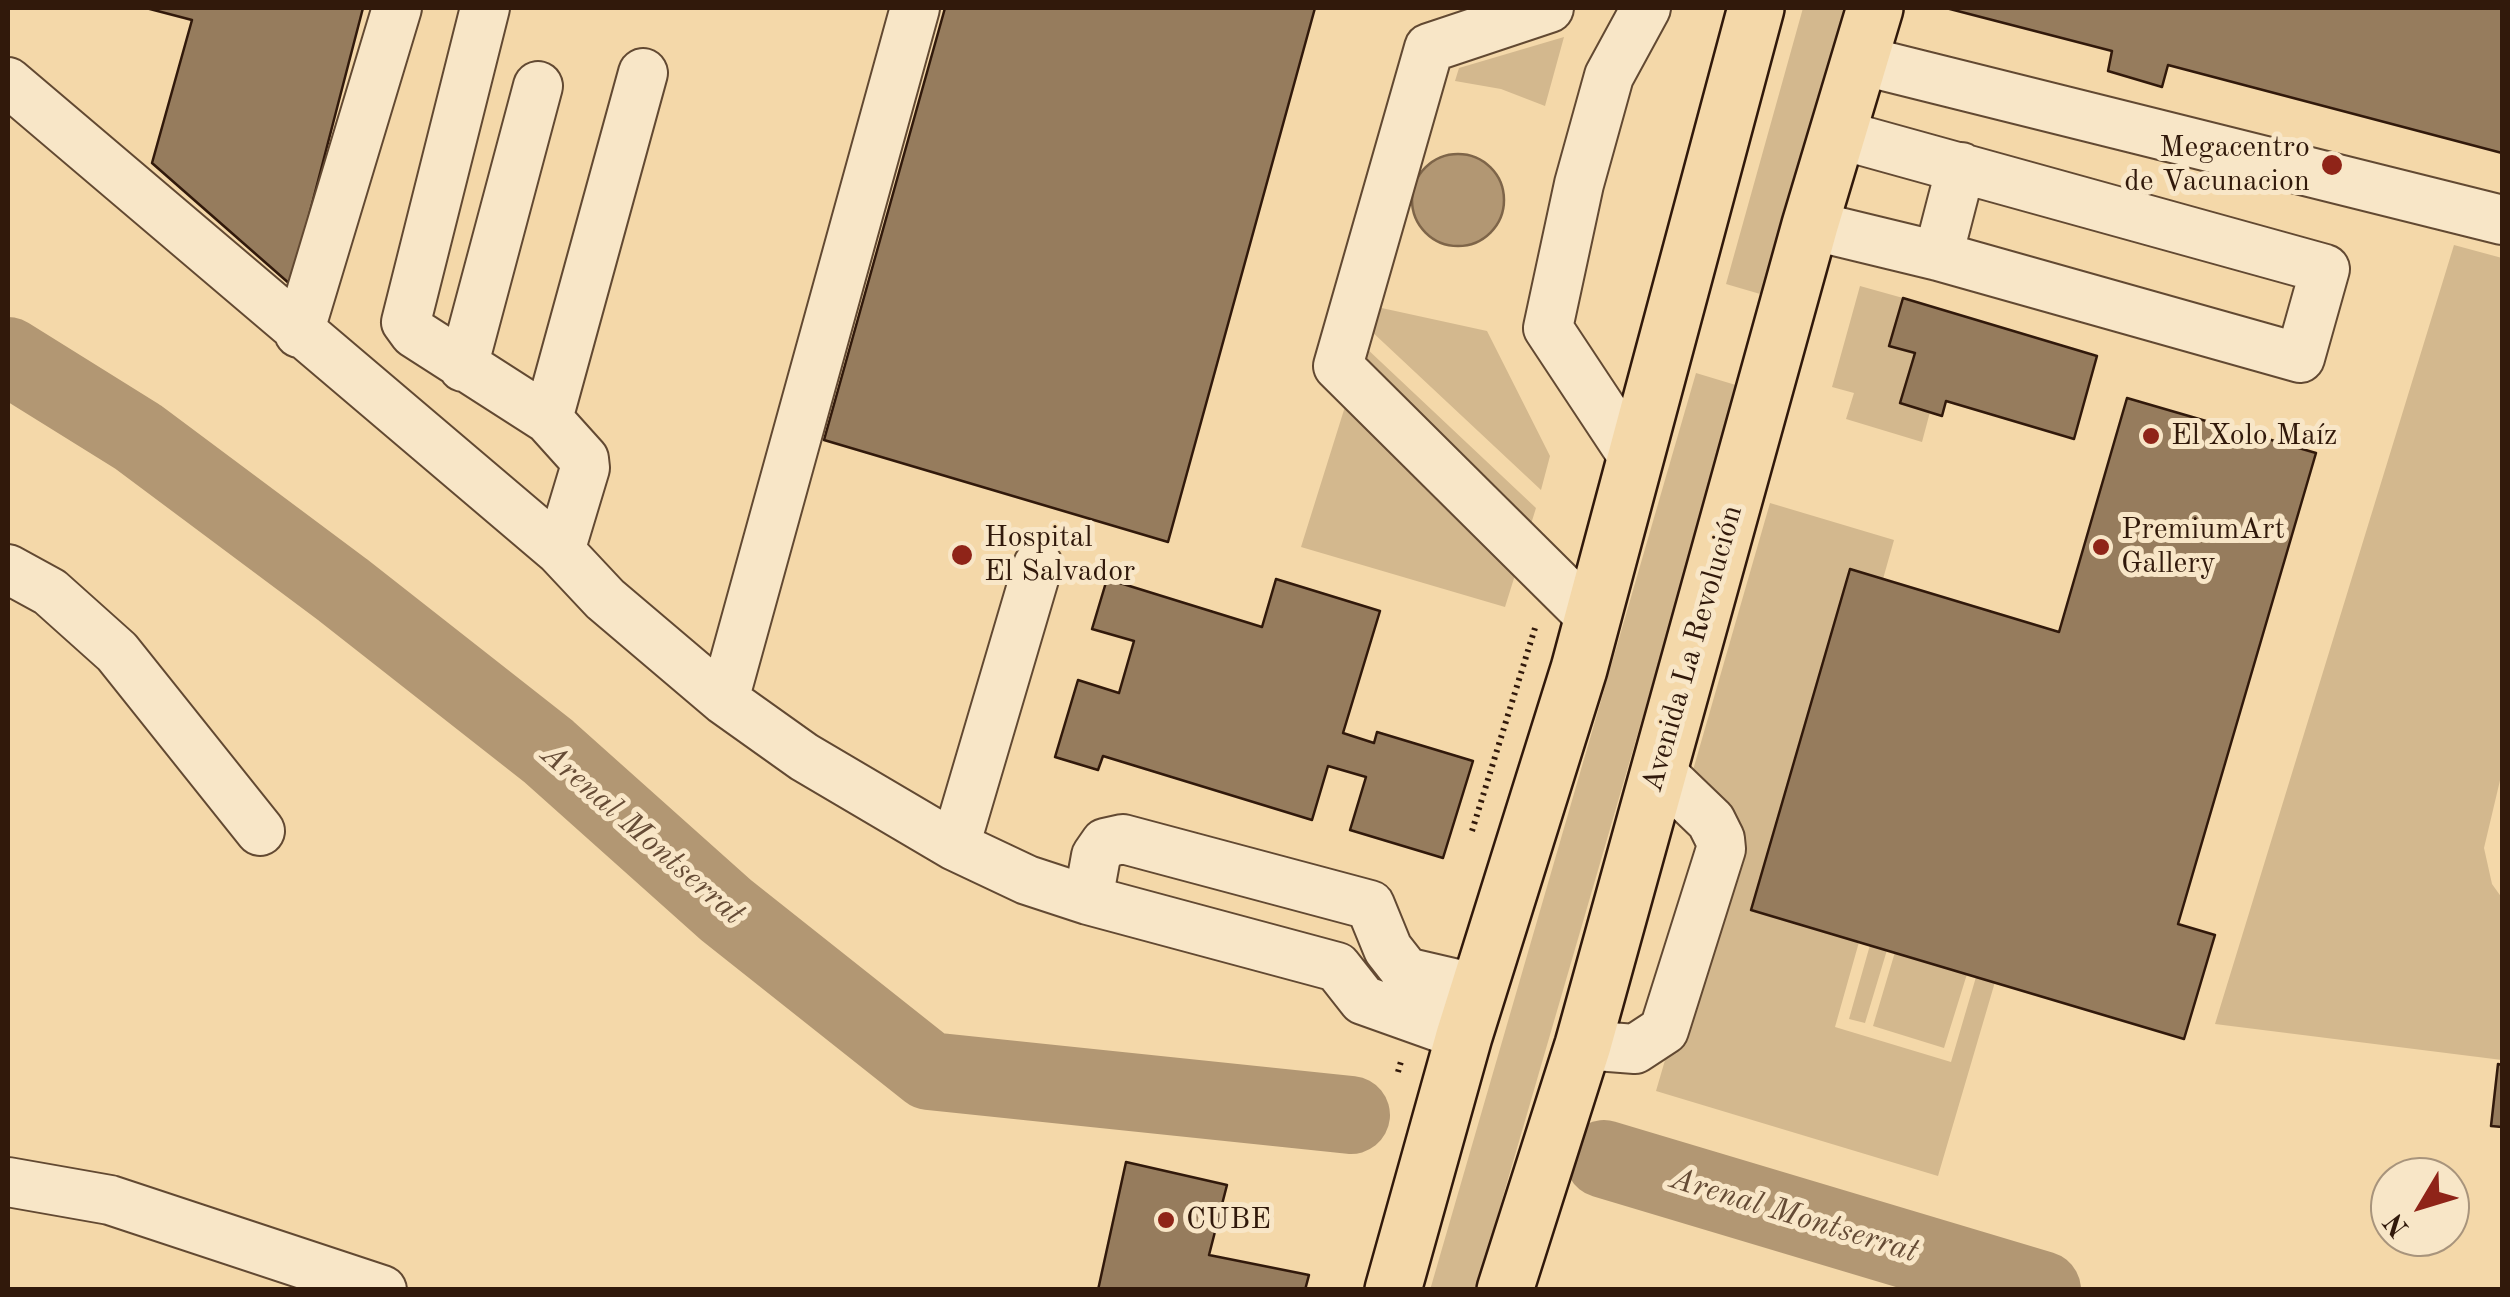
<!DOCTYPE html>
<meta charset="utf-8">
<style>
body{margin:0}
#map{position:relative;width:2510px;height:1297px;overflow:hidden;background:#f4d8a9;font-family:"Old Standard TT",serif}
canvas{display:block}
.frame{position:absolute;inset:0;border:10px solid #31190b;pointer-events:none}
.north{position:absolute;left:2370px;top:1157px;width:100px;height:100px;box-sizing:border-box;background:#f8e6c7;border:2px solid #a8947c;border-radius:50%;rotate:232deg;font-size:28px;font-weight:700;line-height:40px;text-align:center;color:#31190b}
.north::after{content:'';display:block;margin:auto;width:35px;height:45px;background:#8f2418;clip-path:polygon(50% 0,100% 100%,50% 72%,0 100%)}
</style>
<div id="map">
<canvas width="2510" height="1297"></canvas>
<div class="frame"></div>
<div class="north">N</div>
</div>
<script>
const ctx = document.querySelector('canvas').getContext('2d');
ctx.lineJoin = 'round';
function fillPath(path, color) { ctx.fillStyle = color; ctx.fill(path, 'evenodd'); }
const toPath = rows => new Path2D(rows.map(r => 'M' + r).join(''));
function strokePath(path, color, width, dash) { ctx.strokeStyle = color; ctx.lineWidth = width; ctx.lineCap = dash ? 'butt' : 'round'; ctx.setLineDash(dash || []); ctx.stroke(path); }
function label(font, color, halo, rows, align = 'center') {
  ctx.font = font + ' "Old Standard TT",serif'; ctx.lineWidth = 10; ctx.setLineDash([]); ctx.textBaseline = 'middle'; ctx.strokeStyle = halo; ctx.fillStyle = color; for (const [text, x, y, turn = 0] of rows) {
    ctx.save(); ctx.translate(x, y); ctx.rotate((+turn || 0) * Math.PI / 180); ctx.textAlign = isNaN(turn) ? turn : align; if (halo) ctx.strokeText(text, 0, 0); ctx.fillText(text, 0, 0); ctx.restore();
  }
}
fillPath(toPath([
 [1803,8,1848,8,1767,296,1726,284],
 [1564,37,1545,106,1501,89,1455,81,1459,68],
 [2454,245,2502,258,2502,772,2484,848,2492,884,2502,898,2502,1060,2215,1024],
 [1860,286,1903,298,1889,345,1915,353,1900,403,1930,412,1922,442,1846,419,1854,393,1832,387],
 [1377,307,1487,331,1550,456,1541,490,1369,329],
 [1364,346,1536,508,1505,607,1301,547],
 [1696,373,1739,386,1476,1289,1430,1290],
 [1770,503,1894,540,1883,579,1850,570,1751,909,1859,942,1835,1027,1951,1062,1976,977,1995,982,1938,1176,1656,1091,1731,834,1689,784],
 [1870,945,1887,950,1865,1023,1849,1019],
 [1895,952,1967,974,1944,1048,1873,1026]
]), '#d3b88e');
const water = toPath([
 '1412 200a46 46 0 1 1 92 0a46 46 0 1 1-92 0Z'
]);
fillPath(water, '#b29773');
strokePath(water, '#7e6549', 2.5);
strokePath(toPath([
 [8,356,138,437,343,590,548,751,726,910,929,1071,1351,1115],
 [1604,1159,2042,1290]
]), '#b29773', 78);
const building = toPath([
 [146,8,363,8,291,285,152,163,192,20,146,8],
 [945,8,1315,8,1168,542,824,440,945,8],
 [1946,8,2502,8,2502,153,2168,65,2162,87,2108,71,2112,51,1946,8],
 [1903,298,2097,356,2074,439,1946,401,1942,416,1900,403,1915,353,1889,346,1903,298],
 [2127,398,2316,453,2178,924,2215,935,2184,1039,1751,910,1850,569,2059,632,2127,398],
 [1107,579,1262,627,1276,579,1380,611,1343,733,1374,743,1377,732,1473,761,1443,858,1350,830,1366,777,1328,766,1312,820,1103,756,1098,770,1055,757,1078,680,1119,693,1134,641,1092,629,1107,579],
 [2498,1064,2502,1065,2502,1127,2491,1126,2498,1064],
 [1126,1162,1227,1185,1209,1255,1309,1275,1305,1290,1098,1290,1126,1162]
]);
fillPath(building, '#967c5d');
strokePath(building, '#31190b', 2.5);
const minor = toPath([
 [485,8,406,322,414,333,548,419,584,459,585,468,560,551],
 [1549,8,1429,48,1338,366,1593,619],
 [1860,60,2502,220],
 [8,82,560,551,605,599,724,700,804,757,955,846,1027,880,1088,900,1337,967,1363,1000,1464,1036],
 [1810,225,1938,256,2300,358,2325,269,1838,134],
 [1938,256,1961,167],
 [299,333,397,8],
 [463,367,538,86],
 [548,419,643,73],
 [1634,458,1548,328,1579,184,1609,76,1646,8],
 [8,569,50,592,117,652,260,831],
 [724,700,915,8],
 [955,846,1038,565],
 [1088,900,1096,856,1105,843,1123,839,1370,905,1388,949,1406,972,1479,989],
 [1583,1045,1635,1049,1664,1030,1721,849,1720,839,1711,821,1659,771],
 [8,1182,110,1200,382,1290]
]);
const major = toPath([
 [1393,1290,1464,1036,1579,669,1756,8],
 [1505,1290,1583,1045,1810,225,1875,8]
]);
strokePath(minor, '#624932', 52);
strokePath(major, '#31190b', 60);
strokePath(toPath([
 [1472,831,1535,628],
 [1398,1072,1402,1058]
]), '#31190b', 6, [2.5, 5]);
strokePath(minor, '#f8e6c7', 48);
strokePath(major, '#f4d8a9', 55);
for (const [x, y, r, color] of [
 [2332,165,12,"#8f2418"],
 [2151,436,10,"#8f2418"],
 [2101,547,10,"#8f2418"],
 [962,555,12,"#8f2418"],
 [1166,1220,10,"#8f2418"]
]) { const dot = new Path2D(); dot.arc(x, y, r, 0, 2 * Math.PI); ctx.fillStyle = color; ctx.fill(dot); strokePath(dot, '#f8e6c7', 4); }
label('30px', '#31190b', '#f8e6c7', [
 ["Megacentro",2310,148,"right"],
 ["de Vacunacion",2310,182,"right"],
 ["El Xolo Maíz",2171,436],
 ["PremiumArt",2121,530],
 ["Gallery",2121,564],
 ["Hospital",984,538],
 ["El Salvador",984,572],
 ["CUBE",1186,1220]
], 'left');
label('30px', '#31190b', '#f8e6c7', [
 ["Avenida La Revolución",1693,649,-74]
]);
label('italic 32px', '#654b35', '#f8e6c7', [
 ["Arenal Montserrat",642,835,41],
 ["Arenal Montserrat",1794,1216,17]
]);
</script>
